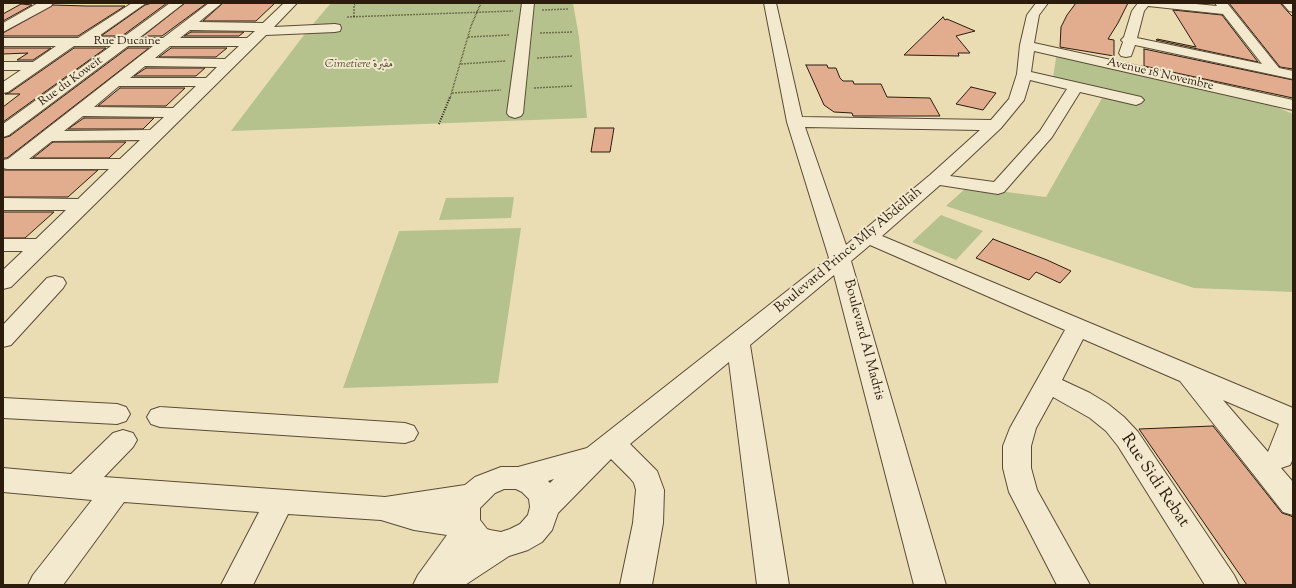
<!DOCTYPE html>
<meta charset="utf-8">
<style>
body{margin:0}
#map{position:relative;width:1296px;height:588px;overflow:hidden;background:#ebddb3;font-family:"Sorts Mill Goudy",serif}
canvas{display:block}
.frame{position:absolute;inset:0;border:4px solid #2b1c0e;pointer-events:none}
</style>
<div id="map">
<canvas width="1296" height="588"></canvas>
<div class="frame"></div>
</div>
<script>
const ctx = document.querySelector('canvas').getContext('2d');
ctx.lineJoin = 'round';
function fillPath(path, color) { ctx.fillStyle = color; ctx.fill(path, 'evenodd'); }
const toPath = rows => new Path2D(rows.map(r => 'M' + r).join(''));
function strokePath(path, color, width, dash) { ctx.strokeStyle = color; ctx.lineWidth = width; ctx.lineCap = dash ? 'butt' : 'round'; ctx.setLineDash(dash || []); ctx.stroke(path); }
function label(font, color, halo, rows, align = 'center') {
  ctx.font = font + ' "Sorts Mill Goudy",Amiri,serif'; ctx.lineWidth = 4; ctx.setLineDash([]); ctx.textBaseline = 'middle'; ctx.strokeStyle = halo; ctx.fillStyle = color; for (const [text, x, y, turn = 0] of rows) {
    ctx.save(); ctx.translate(x, y); ctx.rotate((+turn || 0) * Math.PI / 180); ctx.textAlign = isNaN(turn) ? turn : align; if (halo) ctx.strokeText(text, 0, 0); ctx.fillText(text, 0, 0); ctx.restore();
  }
}
fillPath(toPath([
 [331,3,573,3,579,37,587,118,231,131,307,31],
 [1057,51,1247,94,1293,114,1293,292,1194,288,946,206,967,187,1046,197,1105,93,1053,78],
 [514,197,511,218,439,220,446,198],
 [941,215,983,231,956,260,912,242],
 [521,228,498,383,343,388,399,231]
]), '#b5c28e');
const building = toPath([
 [152,3,167,3,122,36,101,36,145,5,152,3],
 [185,3,207,3,162,36,143,36,185,3],
 [223,3,275,3,256,21,203,21,223,3],
 [1076,3,1128,3,1118,23,1108,39,1114,40,1114,56,1060,47,1061,27,1067,15,1076,3],
 [1229,3,1280,3,1289,13,1293,17,1293,69,1280,67,1229,3],
 [21,4,32,5,3,21,3,14,21,4],
 [53,5,87,6,125,6,78,36,3,36,3,33,53,5],
 [1173,10,1222,15,1258,62,1156,40,1157,39,1196,47,1173,10],
 [943,17,945,20,947,19,975,31,956,36,970,53,958,53,959,56,904,55,943,17],
 [191,32,244,32,239,36,184,36,191,32],
 [3,48,51,48,33,60,17,60,28,53,3,54,3,48],
 [74,48,106,48,3,122,3,107,20,94,5,94,9,93,74,48],
 [128,48,149,48,7,158,3,158,3,138,10,136,128,48],
 [171,48,227,48,216,57,159,57,171,48],
 [1144,49,1293,80,1293,98,1144,66,1144,49],
 [806,65,827,65,828,68,836,68,840,78,843,81,853,81,854,84,881,84,887,97,930,98,940,116,853,116,852,113,834,112,824,105,806,65],
 [146,68,205,68,196,76,134,76,146,68],
 [971,87,996,93,983,110,956,104,971,87],
 [120,88,185,88,166,106,98,106,120,88],
 [84,118,154,118,143,129,68,129,84,118],
 [595,128,614,128,610,152,591,152,595,128],
 [53,142,126,142,109,158,33,158,53,142],
 [3,170,98,170,68,197,3,197,3,170],
 [3,212,54,212,25,238,3,238,3,212],
 [993,239,1047,260,1071,271,1060,283,1036,272,1029,280,976,258,993,239],
 [1213,426,1282,513,1291,516,1293,518,1293,585,1247,585,1139,429,1213,426]
]);
fillPath(building, '#e2ac8e');
strokePath(building, '#2b1c0e', 1);
const minor = toPath([
 [38,3,53,3,51,6,3,32,3,23,38,3],
 [132,3,146,3,96,38,122,38,170,3,184,3,139,38,163,38,209,3,222,3,199,22,263,23,284,3,297,3,274,27,335,24,340,25,341,28,340,31,335,32,266,35,11,287,3,289,3,270,23,251,3,251,3,239,36,239,66,210,3,210,3,198,78,199,109,169,7,169,3,168,3,160,8,159,153,46,128,46,9,135,3,137,3,124,111,46,74,46,8,92,3,93,3,82,21,70,3,70,3,62,33,62,56,46,3,46,3,38,78,38,132,3],
 [190,30,255,31,247,38,180,38,190,30],
 [170,46,239,46,225,59,155,58,170,46],
 [145,66,217,67,206,78,130,78,145,66],
 [119,86,196,86,173,108,94,107,119,86],
 [83,116,164,117,150,130,64,131,83,116],
 [140,140,120,159,29,159,52,141,140,140],
 [522,3,534,3,523,113,521,116,515,118,509,116,507,113,522,3],
 [764,3,776,3,802,117,991,120,1009,99,1017,74,1020,45,1027,15,1036,3,1048,3,1039,15,1034,43,1293,100,1293,110,1034,51,1031,72,1141,97,1144,100,1141,103,1136,105,1080,92,1052,137,1004,192,998,194,940,185,882,236,1293,408,1293,459,1290,465,1281,468,1293,482,1293,515,1283,512,1180,381,1083,339,1062,380,1090,393,1108,404,1124,417,1138,432,1234,575,1239,585,1205,585,1118,446,1106,431,1090,418,1053,397,1036,428,1031,446,1031,468,1037,490,1090,585,1057,585,1009,492,1003,468,1003,446,1010,428,1065,330,870,245,851,261,946,585,914,585,834,275,750,345,789,585,757,585,729,362,630,444,657,471,664,490,663,523,652,585,620,585,633,523,636,490,634,483,630,478,611,459,558,513,552,530,542,542,528,550,509,556,465,585,413,585,418,575,447,535,414,530,381,520,288,514,253,585,221,585,259,512,124,502,63,585,28,585,33,575,92,500,3,492,3,468,71,474,113,433,123,430,133,433,137,440,133,447,104,477,385,497,465,485,475,477,501,467,518,467,587,448,829,258,787,122,764,3],
 [1030,80,1067,89,1040,131,994,182,950,176,1001,128,1024,100,1030,80],
 [805,127,980,130,930,175,846,245,805,127],
 [1223,400,1279,424,1268,452,1223,400],
 [554,479,550,483,548,481,554,479],
 [504,489,516,489,522,492,529,499,530,507,528,515,520,524,510,529,501,532,490,530,487,529,480,520,480,508,495,493,504,489],
 [1138,3,1185,3,1217,6,1215,3,1227,3,1279,68,1293,71,1293,79,1135,45,1131,56,1126,57,1121,56,1119,53,1123,42,1121,40,1124,37,1132,11,1138,3],
 [1148,6,1223,14,1262,64,1137,38,1144,11,1148,6],
 [1282,3,1293,3,1293,12,1289,11,1282,3],
 [55,276,63,278,66,283,63,288,11,345,3,347,3,325,47,278,55,276],
 [3,398,117,404,126,407,130,414,126,421,117,424,3,418,3,398],
 [160,407,405,423,414,426,418,433,414,440,405,443,160,427,151,424,147,417,151,410,160,407]
]);
strokePath(minor, '#5b4c37', 2);
strokePath(toPath([
 [542,10,568,9],
 [347,17,513,11],
 [354,17,354,6,356,3],
 [540,33,573,32],
 [468,37,509,35],
 [537,58,573,56],
 [461,64,506,61],
 [534,88,573,86],
 [452,93,501,90],
 [450,98,471,26,481,3]
]), '#2b1c0e', 1.5, [0.5, 1]);
strokePath(toPath([
 [439,124,450,97]
]), '#2b1c0e', 2, [1, 1.5]);
fillPath(minor, '#f2e9ce');
label('12px', '#2b1c0e', '#f2e9ce', [
 ["Rue Ducaine",127,42],
 ["Avenue 18 Novembre",1160,75,13],
 ["Rue du Koweit",71,82,-36]
]);
label('italic 12px', '#544e34', '#f2e9ce', [
 ["Cimetiere مقبرة",359,65]
]);
label('14px', '#2b1c0e', '#f2e9ce', [
 ["Boulevard Prince Mly Abdellah",849,251,-40],
 ["Boulevard Al Madris",863,340,75]
]);
label('17px', '#2b1c0e', '#f2e9ce', [
 ["Rue Sidi Rebat",1154,481,56]
]);
</script>
